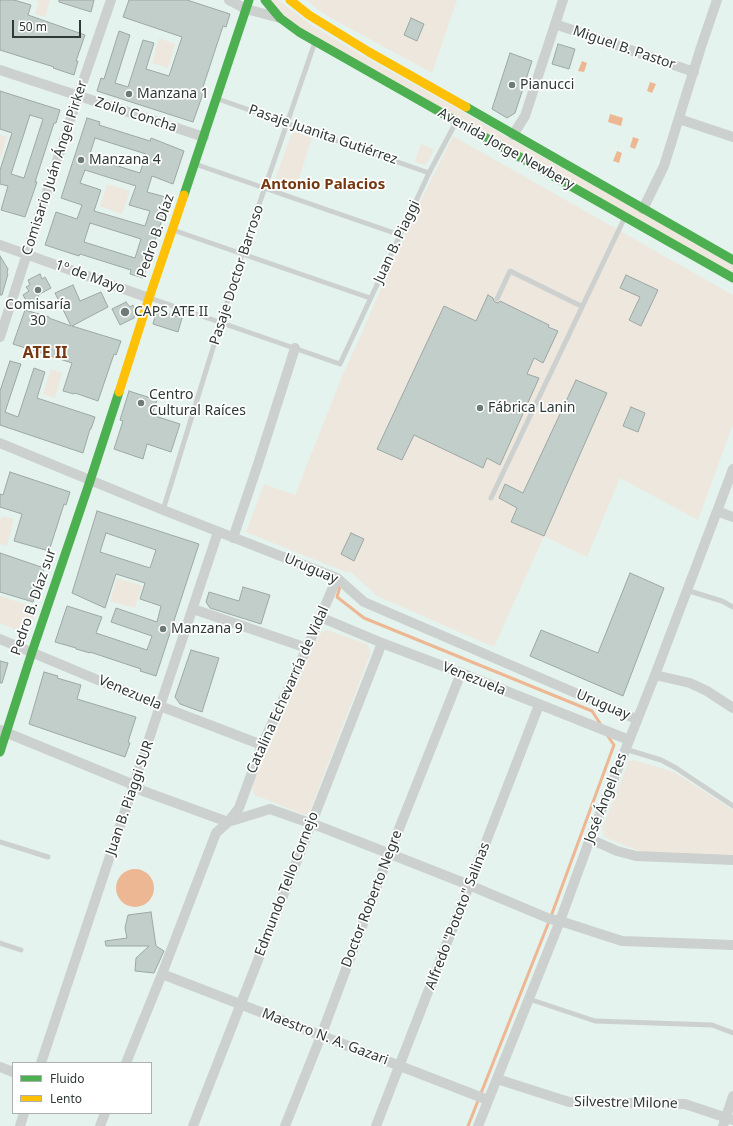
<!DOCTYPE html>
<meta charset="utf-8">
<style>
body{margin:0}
#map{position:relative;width:733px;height:1126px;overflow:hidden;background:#e4f3ed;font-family:"Noto Sans",sans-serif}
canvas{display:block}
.legend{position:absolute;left:12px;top:1062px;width:140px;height:52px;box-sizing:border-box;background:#fff;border:1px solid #acb0ae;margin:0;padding:5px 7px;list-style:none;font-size:12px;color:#2f3935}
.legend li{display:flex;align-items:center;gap:8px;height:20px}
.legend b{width:20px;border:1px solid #acb0ae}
.scale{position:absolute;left:12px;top:20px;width:69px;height:18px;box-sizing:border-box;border:2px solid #2f3935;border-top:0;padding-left:5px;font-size:12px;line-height:14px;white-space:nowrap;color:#2f3935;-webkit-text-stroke:3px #fff;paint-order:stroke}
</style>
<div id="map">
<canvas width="733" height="1126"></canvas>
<ul class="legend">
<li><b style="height:5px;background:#4caf50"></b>Fluido</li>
<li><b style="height:5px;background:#ffc107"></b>Lento</li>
</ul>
<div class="scale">50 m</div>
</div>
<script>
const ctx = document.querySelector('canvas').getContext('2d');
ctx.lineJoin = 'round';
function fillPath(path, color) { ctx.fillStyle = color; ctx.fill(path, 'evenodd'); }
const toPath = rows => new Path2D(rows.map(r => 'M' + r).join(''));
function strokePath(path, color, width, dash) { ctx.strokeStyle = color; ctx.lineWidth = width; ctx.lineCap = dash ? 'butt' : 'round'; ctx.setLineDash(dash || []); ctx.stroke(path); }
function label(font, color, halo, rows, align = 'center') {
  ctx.font = font + ' "Noto Sans",sans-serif'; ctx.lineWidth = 3.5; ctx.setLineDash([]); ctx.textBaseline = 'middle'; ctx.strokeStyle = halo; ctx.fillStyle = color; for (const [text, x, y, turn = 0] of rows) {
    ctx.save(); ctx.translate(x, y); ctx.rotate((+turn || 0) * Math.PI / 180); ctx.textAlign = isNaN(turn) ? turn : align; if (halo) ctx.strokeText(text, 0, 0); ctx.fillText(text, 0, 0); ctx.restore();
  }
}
fillPath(toPath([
 [35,0,50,0,45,17,35,14,39,2],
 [270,0,278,0,310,24,356,52,733,264,733,273,296,26],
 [307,0,457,0,432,73,322,13],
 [159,38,175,44,168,68,152,63],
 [296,132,312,138,295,191,277,185,275,180,291,135],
 [0,135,7,137,0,159],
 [453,136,733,295,733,424,698,520,620,478,587,557,544,536,494,647,377,596,351,572,346,572,246,532,264,484,295,495,341,379,419,204],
 [421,144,434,150,426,165,415,162],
 [107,184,130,191,122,214,100,206],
 [51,369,62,373,55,398,43,394],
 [2,516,14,519,7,546,0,544,0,521],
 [117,578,142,586,135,608,110,601],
 [0,596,37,608,26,641,19,639,21,632,0,623],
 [327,630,367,644,370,649,370,655,309,813,304,815,263,798,255,796,251,787,319,635,322,632],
 [633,760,674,772,733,810,733,857,645,853,604,837,602,828,629,761]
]), '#eee7de');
fillPath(toPath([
 [582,61,587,63,584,72,578,71],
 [650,82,656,84,652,93,647,91],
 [610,114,623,118,621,126,608,122],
 [633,137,639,139,635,149,630,147],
 [617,151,622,153,619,163,613,161],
 '116 888a19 19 0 1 1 38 0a19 19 0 1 1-38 0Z'
]), '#eeb794');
strokePath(toPath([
 [340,586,337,597,364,618,592,711,601,725],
 [468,1126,550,919,614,745,607,735]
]), '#eeb794', 3);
const building = toPath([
 [0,0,14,0,31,5,28,15,85,35,76,61,78,61,74,75,53,68,54,67,0,50,0,0],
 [59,0,94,0,91,12,59,2,59,0],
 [129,0,187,0,230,14,226,27,223,26,203,87,205,88,193,122,97,91,101,78,104,79,119,31,130,35,115,83,128,87,143,40,154,43,146,69,169,76,182,37,123,17,129,0],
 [411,18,424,24,417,41,404,35,411,18],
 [558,44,575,49,569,69,552,64,558,44],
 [510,53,532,61,515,113,507,118,492,109,510,53],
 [0,91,60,110,56,123,54,123,35,182,37,182,25,217,1,210,8,186,0,184,0,170,12,133,0,129,0,91],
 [30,115,43,119,24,178,11,174,30,115],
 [87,118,100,122,99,125,150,141,151,138,184,151,173,184,152,176,147,192,169,198,143,278,130,274,131,270,80,254,79,256,45,245,56,212,77,219,82,205,61,198,87,118],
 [95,138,146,154,140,173,89,157,95,138],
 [85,170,136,186,129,205,150,211,145,226,94,211,101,190,80,183,85,170],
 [90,223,141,239,135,258,84,242,90,223],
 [0,256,8,269,7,273,8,274,2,295,0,295,0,256],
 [40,274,42,279,45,277,51,288,38,295,39,298,28,304,23,295,29,291,26,287,30,285,28,280,40,274],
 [626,275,658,290,641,326,629,320,640,297,620,288,626,275],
 [73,285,80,301,101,292,108,307,72,326,121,341,116,355,114,354,98,401,75,393,74,394,63,391,72,363,13,344,25,310,49,317,49,318,71,326,55,293,73,285],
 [488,295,493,298,494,301,495,302,498,303,500,301,549,325,548,327,558,331,543,363,534,358,527,374,539,378,500,465,487,458,483,468,414,435,402,460,377,449,444,306,476,321,488,295],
 [126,302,130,307,133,305,136,311,134,318,120,325,112,309,126,302],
 [157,310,182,318,178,332,153,324,157,310],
 [10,361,21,364,5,412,18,417,34,368,45,372,37,398,95,417,91,429,90,429,83,453,0,425,0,391,10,361],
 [576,380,607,393,544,536,511,522,517,508,499,498,505,484,523,493,576,380],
 [129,391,157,400,152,415,180,424,171,452,147,444,143,459,114,449,123,421,120,420,129,391],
 [631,407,645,413,638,432,623,426,631,407],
 [10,472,70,492,66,505,64,504,49,551,14,541,22,514,0,507,0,494,3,495,10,472],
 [97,511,199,544,156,676,140,671,141,669,90,652,90,653,76,649,76,648,55,642,67,606,102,617,96,633,147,650,152,636,111,622,116,608,157,622,161,606,140,599,145,583,116,574,105,608,72,593,97,511],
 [106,533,156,550,150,568,100,552,106,533],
 [351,533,364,539,354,561,341,554,351,533],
 [0,553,44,568,33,602,0,592,0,553],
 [630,573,664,588,623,696,530,656,541,630,598,653,630,573],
 [243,587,270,595,261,624,210,608,206,602,209,592,239,601,243,587],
 [191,650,219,658,202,712,180,704,175,697,191,650],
 [0,661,8,663,2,683,0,683,0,661],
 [44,672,58,676,57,678,81,685,77,699,136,717,128,742,130,743,125,757,29,724,44,672],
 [151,912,156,946,164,951,154,973,135,971,136,958,149,946,106,946,105,941,127,938,125,928,128,915,151,912]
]);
fillPath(building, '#c2cec9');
strokePath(building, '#9da8a4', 1);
strokePath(toPath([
 [218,99,429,173],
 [195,164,400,235],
 [173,230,370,298],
 [150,298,340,364,429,173,456,122],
 [497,299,510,271,581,306],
 [491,498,625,217],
 [163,510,242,254,315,42],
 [686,590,722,601,733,607],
 [625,749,661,760,676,768,733,806],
 [0,842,48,857],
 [0,943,21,950],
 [529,999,595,1021,712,1025,733,1033]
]), '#ccd1cf', 5);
strokePath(toPath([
 [229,0,246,9,280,18],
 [555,24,694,72],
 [0,70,204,137],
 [679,119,733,137],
 [513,135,525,116,563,0],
 [643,209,664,166,701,47,717,0],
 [0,245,149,298],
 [0,337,78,96,111,0],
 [0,443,163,510,337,578,364,602,636,719],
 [717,511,733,517],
 [233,538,258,464,295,348],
 [193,609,307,648],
 [320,617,382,643,461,673,629,740],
 [0,639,160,706,262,745],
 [655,675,690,683,707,691,733,708],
 [0,730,134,785,143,791,228,822,270,809,321,827,398,857,469,885,550,919,560,921,622,941,733,945],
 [590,839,617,851,636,856,733,860],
 [162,974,488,1100],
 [41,1063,218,532],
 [126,1063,162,974,216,833,228,822,239,808,262,745,307,648,337,578],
 [0,1067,13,1072],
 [497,1079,569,1102,685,1104,733,1120],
 [20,1126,24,1113],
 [100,1126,105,1113],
 [193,1126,382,643],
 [285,1126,321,1036,389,854,461,673],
 [376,1126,539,705],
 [478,1126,560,921,590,839,655,675,733,469],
 [723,1126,733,1096]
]), '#ccd1cf', 10);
strokePath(toPath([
 [265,0,280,18,299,32,733,278],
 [466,107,733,260],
 [184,195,249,0],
 [0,752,32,652,90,481,119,392]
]), '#4caf50', 9);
strokePath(toPath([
 [290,0,309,15,369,52,466,107],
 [119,392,149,298,184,195]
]), '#ffc107', 9);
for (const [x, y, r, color] of [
 [512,85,4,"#6e7a75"],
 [129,94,4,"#6e7a75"],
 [81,160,4,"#6e7a75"],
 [38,290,4,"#6e7a75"],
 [125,312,5,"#6e7a75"],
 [141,403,4,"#6e7a75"],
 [480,408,4,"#6e7a75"],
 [163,629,4,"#6e7a75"]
]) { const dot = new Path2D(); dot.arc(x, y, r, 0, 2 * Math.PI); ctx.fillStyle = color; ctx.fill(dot); strokePath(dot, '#fff', 1.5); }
label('14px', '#2f3935', '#fff', [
 ["Miguel B. Pastor",624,48,19],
 ["Zoilo Concha",136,115,18],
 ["Pasaje Juanita Gutiérrez",323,135,19],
 ["Avenida Jorge Newbery",506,149,29],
 ["Comisario Juán Ángel Pirker",55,168,-72],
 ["Pedro B. Díaz",156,236,-71],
 ["Juan B. Piaggi",397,242,-65],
 ["Pasaje Doctor Barroso",237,275,-72],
 ["1º de Mayo",90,277,20],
 ["Uruguay",311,569,23],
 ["Pedro B. Díaz sur",34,602,-71],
 ["Venezuela",474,679,22],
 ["Catalina Echevarría de Vidal",288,690,-66],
 ["Venezuela",130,693,23],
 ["Uruguay",603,705,23],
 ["Juan B. Piaggi SUR",130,798,-71],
 ["José Ángel Pes",606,798,-69],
 ["Edmundo Tello Cornejo",287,884,-69],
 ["Doctor Roberto Negre",372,899,-69],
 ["Alfredo \"Pototo\" Salinas",458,916,-69],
 ["Maestro N. A. Gazari",325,1037,21],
 ["Silvestre Milone",626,1103,1]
]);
label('14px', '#2f3935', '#fff', [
 ["Pianucci",520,85],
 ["Manzana 1",137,94],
 ["Manzana 4",89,160],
 ["Comisaría",38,305,"center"],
 ["30",38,321,"center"],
 ["CAPS ATE II",134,312],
 ["Centro",149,395],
 ["Cultural Raíces",149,411],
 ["Fábrica Lanin",488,408],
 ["Manzana 9",171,629]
], 'left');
label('bold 15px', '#763811', '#fff', [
 ["Antonio Palacios",323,185]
]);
label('bold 16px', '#763811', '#fff', [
 ["ATE II",45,353]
]);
</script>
